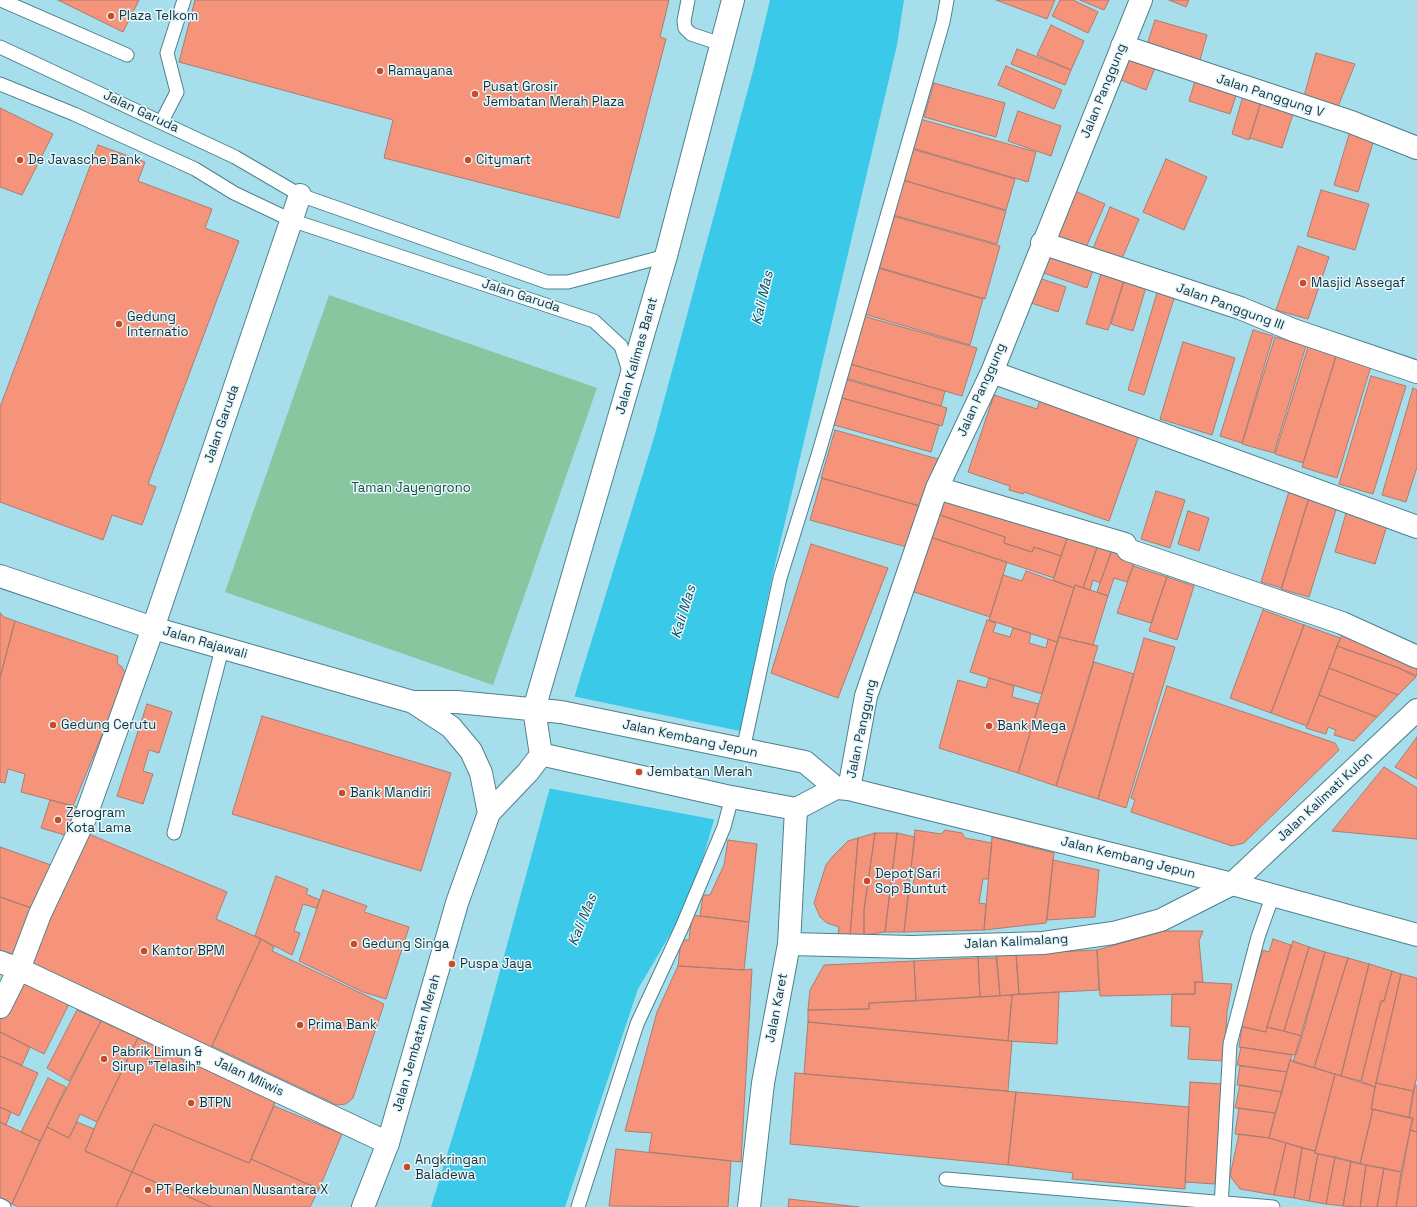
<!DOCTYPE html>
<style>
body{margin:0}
canvas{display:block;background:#a7deec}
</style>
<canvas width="1417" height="1207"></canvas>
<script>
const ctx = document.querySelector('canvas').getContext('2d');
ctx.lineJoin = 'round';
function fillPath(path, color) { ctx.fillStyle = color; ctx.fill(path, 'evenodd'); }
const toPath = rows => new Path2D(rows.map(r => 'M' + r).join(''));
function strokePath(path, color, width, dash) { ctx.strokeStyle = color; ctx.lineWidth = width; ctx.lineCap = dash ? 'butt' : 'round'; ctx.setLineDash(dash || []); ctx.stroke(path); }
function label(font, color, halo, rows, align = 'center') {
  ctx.font = font + ' "Space Grotesk",sans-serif'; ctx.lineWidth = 3; ctx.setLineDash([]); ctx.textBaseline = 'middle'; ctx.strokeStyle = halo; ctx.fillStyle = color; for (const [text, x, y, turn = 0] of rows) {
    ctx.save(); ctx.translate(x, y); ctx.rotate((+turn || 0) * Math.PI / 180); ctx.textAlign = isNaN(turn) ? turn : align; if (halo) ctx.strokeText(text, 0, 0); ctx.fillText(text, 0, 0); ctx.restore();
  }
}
fillPath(toPath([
 [329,295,597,388,493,685,225,592]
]), '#88c69f');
fillPath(toPath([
 [770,0,904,0,897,45,773,573,742,723,699,872,678,921,638,989,565,1207,431,1207,473,1070,577,688,653,441,754,67]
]), '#3ac9e8');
fillPath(toPath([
 [572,696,740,731,737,748,717,820,547,788]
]), '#a7deec');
const building = toPath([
 [58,0,139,0,123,32,58,0],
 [195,0,669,0,660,37,666,39,619,218,384,158,393,120,179,62,195,0],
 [996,0,1055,0,1047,19,996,0],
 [1060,0,1073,0,1098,12,1088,33,1052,16,1060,0],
 [1080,0,1109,0,1104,10,1080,0],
 [1169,0,1189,0,1186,7,1169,0],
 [1155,20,1207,35,1198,67,1145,51,1155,20],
 [1051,25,1084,41,1071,70,1037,55,1051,25],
 [1017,49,1071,70,1065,85,1011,64,1017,49],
 [1128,51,1157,63,1146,90,1116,78,1128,51],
 [1316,53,1355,64,1337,109,1303,100,1316,53],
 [1006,66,1062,90,1054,109,998,85,1006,66],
 [1197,74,1239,86,1230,114,1189,101,1197,74],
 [934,83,1005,103,996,137,924,117,934,83],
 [1245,89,1263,95,1249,140,1232,134,1245,89],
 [1263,95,1296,105,1282,148,1250,138,1263,95],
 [0,108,53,134,22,195,0,187,0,108],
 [1018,111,1061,126,1051,156,1008,141,1018,111],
 [920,119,1036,152,1028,182,912,148,920,119],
 [1351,128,1375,136,1358,192,1334,185,1351,128],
 [98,145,145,162,138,181,212,209,205,228,239,241,148,484,156,487,142,525,112,515,103,540,0,502,0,407,98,145],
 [912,149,1015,179,1006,210,903,180,912,149],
 [1166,159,1207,177,1184,230,1143,212,1166,159],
 [903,180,1006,211,997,244,893,215,903,180],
 [1073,190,1105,204,1084,252,1051,238,1073,190],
 [1321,190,1369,204,1355,250,1307,236,1321,190],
 [1110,207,1139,219,1120,263,1092,251,1110,207],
 [893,216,1000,246,985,299,878,267,893,216],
 [1298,246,1329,257,1308,319,1276,310,1298,246],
 [1045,253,1093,270,1087,288,1038,271,1045,253],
 [878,268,983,299,970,345,864,314,878,268],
 [1101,274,1124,280,1108,330,1086,324,1101,274],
 [1036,277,1066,287,1058,312,1028,302,1036,277],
 [1124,281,1146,287,1133,331,1111,324,1124,281],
 [1159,286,1176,292,1144,395,1128,390,1159,286],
 [863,316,977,348,962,396,850,364,863,316],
 [1253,330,1273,336,1242,443,1220,436,1253,330],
 [1275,337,1306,346,1274,453,1242,444,1275,337],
 [1183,342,1235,358,1212,435,1160,419,1183,342],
 [1308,347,1336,356,1303,463,1275,454,1308,347],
 [1336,356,1371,366,1337,478,1302,467,1336,356],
 [850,364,945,391,941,406,846,378,850,364],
 [1371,376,1406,386,1373,494,1339,484,1371,376],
 [841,378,947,408,942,426,835,396,841,378],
 [1413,388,1417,390,1417,467,1406,502,1382,495,1413,388],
 [1042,394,1142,427,1109,521,1024,492,1023,494,1009,490,1010,486,968,472,994,395,1037,409,1042,394],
 [835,396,939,425,931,452,827,423,835,396],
 [835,430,938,459,924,507,821,478,835,430],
 [822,478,922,507,910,548,810,520,822,478],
 [1291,485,1311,491,1282,588,1261,582,1291,485],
 [1156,491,1185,500,1170,548,1141,539,1156,491],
 [1311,491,1339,500,1309,597,1281,589,1311,491],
 [945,492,1069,532,1061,556,1034,547,1032,552,1004,543,1005,537,937,514,945,492],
 [1348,506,1389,519,1375,564,1335,552,1348,506],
 [1188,511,1209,518,1199,551,1178,544,1188,511],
 [937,514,1005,537,1004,543,1032,552,1034,547,1061,556,1054,578,927,536,937,514],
 [1070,530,1100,539,1083,588,1075,585,1074,588,1053,580,1070,530],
 [927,536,1007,562,990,617,911,591,927,536],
 [1100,539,1114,544,1100,583,1093,580,1090,590,1083,588,1100,539],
 [811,544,888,568,838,698,771,673,811,544],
 [1112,550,1136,558,1127,582,1114,578,1108,596,1097,592,1112,550],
 [1133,566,1167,577,1151,623,1117,613,1133,566],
 [1026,571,1074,588,1057,642,989,620,1003,575,1022,581,1026,571],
 [1167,577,1194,586,1177,640,1149,631,1167,577],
 [1075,585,1108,596,1093,645,1059,637,1075,585],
 [1263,610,1304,625,1271,713,1230,698,1263,610],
 [0,613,4,617,15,621,0,678,0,613],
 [987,620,996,623,993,632,1010,637,1013,628,1031,633,1029,643,1046,648,1048,639,1057,642,1042,694,970,672,987,620],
 [15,621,118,656,117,663,122,667,125,673,124,681,73,806,21,792,25,774,8,769,5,783,0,782,0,678,15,621],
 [1304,625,1340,638,1307,726,1271,713,1304,625],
 [1343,633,1417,662,1417,676,1399,668,1337,646,1343,633],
 [1059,637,1098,646,1056,786,1018,773,1059,637],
 [1144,638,1175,647,1126,808,1098,799,1144,638],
 [1337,646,1399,668,1416,677,1398,695,1329,668,1337,646],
 [1094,662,1134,674,1098,799,1056,786,1094,662],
 [1329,668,1398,695,1377,717,1319,695,1329,668],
 [989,678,1014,686,1012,697,1039,704,1018,773,939,748,958,680,986,688,989,678],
 [1167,686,1335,743,1339,750,1244,843,1232,846,1131,812,1135,800,1131,798,1167,686],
 [1319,695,1377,717,1354,741,1334,735,1336,730,1328,727,1326,734,1306,728,1319,695],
 [147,704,172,712,159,753,149,750,143,771,153,774,143,804,117,796,147,704],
 [262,716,451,773,421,871,232,814,262,716],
 [1417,737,1417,779,1395,767,1417,737],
 [1384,767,1417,788,1417,839,1332,831,1384,767],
 [50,800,78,807,68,836,41,828,50,800],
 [915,830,941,834,945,830,962,833,965,838,992,843,988,879,983,879,979,903,986,904,984,930,904,932,909,890,912,890,916,868,911,868,915,830],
 [84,832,227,892,216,919,261,939,210,1050,161,1023,28,962,84,832],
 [875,833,897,833,885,932,864,935,864,910,875,833],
 [875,833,864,910,864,935,850,936,858,838,875,833],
 [897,833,915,837,911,868,904,932,885,932,897,833],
 [992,837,1054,853,1046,923,984,930,992,837],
 [858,838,850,936,838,935,839,927,827,923,820,917,814,903,826,865,833,856,848,841,858,838],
 [728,840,757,844,749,922,700,916,703,895,710,895,724,865,728,840],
 [0,847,51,865,37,910,0,897,0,847],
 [1053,860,1099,870,1095,917,1047,920,1053,860],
 [276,876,308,889,306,894,320,900,316,908,303,904,294,931,300,933,292,955,255,936,276,876],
 [323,890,367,906,364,912,409,927,386,999,363,992,299,961,323,890],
 [0,897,37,910,18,959,0,952,0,897],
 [692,915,749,922,744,970,678,966,681,940,689,940,692,915],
 [1164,931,1203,931,1199,941,1203,982,1195,982,1195,994,1100,996,1097,950,1164,931],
 [261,939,274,947,272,951,384,1004,353,1098,346,1104,337,1105,212,1046,261,939],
 [1273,939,1291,945,1267,1027,1266,1032,1240,1026,1263,950,1269,952,1273,939],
 [1293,941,1309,947,1284,1031,1267,1027,1293,941],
 [1309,947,1325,952,1302,1036,1284,1031,1309,947],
 [1097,950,1099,990,1019,994,1016,954,1097,950],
 [1325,952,1348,958,1314,1068,1293,1062,1325,952],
 [1016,954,1019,994,1000,996,996,956,1016,954],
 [978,958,980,997,916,1001,914,961,978,958],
 [978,958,997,958,1000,996,980,997,978,958],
 [1348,958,1369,964,1341,1076,1314,1068,1348,958],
 [914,961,916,1001,869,1003,869,1009,808,1010,810,990,824,965,914,961],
 [1369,964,1392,971,1384,1001,1381,1001,1361,1081,1341,1076,1369,964],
 [678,966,744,970,752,969,741,1162,649,1152,652,1133,625,1131,657,1012,678,966],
 [1392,971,1401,974,1375,1087,1361,1081,1381,1001,1384,1001,1392,971],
 [1401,974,1417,978,1417,1077,1413,1091,1376,1083,1401,974],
 [18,980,69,1004,44,1054,0,1032,0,1017,18,980],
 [1195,982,1232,984,1227,1012,1224,1061,1188,1059,1190,1027,1171,1026,1172,994,1195,994,1195,982],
 [1059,992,1057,1044,1008,1041,1012,995,1059,992],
 [1012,995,1008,1041,808,1022,808,1010,869,1009,869,1003,1012,995],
 [77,1010,101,1021,69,1081,47,1068,77,1010],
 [101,1021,138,1038,97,1122,80,1114,69,1138,47,1127,101,1021],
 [808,1022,1012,1041,1008,1091,804,1074,808,1022],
 [1242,1027,1266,1032,1267,1027,1302,1036,1296,1055,1239,1047,1242,1027],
 [0,1032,30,1047,22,1065,0,1056,0,1032],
 [138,1038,276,1100,249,1163,154,1124,132,1172,85,1151,97,1122,138,1038],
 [1241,1047,1292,1055,1287,1072,1237,1065,1241,1047],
 [0,1056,38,1073,19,1116,0,1107,0,1056],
 [1290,1060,1335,1074,1315,1151,1269,1138,1290,1060],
 [1240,1066,1287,1072,1282,1092,1237,1085,1240,1066],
 [795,1073,1016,1092,1008,1165,790,1144,795,1073],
 [1335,1074,1375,1087,1371,1109,1373,1109,1360,1164,1315,1153,1335,1074],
 [48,1078,66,1087,40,1141,21,1132,48,1078],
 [1190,1082,1223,1084,1219,1162,1217,1162,1215,1184,1185,1182,1190,1082],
 [1376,1083,1413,1091,1409,1118,1371,1109,1376,1083],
 [1240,1085,1282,1092,1275,1113,1235,1108,1240,1085],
 [1415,1085,1417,1086,1417,1132,1410,1130,1413,1118,1409,1118,1415,1085],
 [1016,1092,1189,1107,1185,1189,1072,1179,1073,1173,1008,1165,1016,1092],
 [274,1106,342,1134,319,1189,251,1159,274,1106],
 [0,1107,11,1112,6,1125,0,1122,0,1107],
 [1239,1108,1275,1113,1269,1138,1235,1134,1239,1108],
 [1373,1109,1413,1118,1401,1172,1360,1164,1373,1109],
 [0,1122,40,1141,12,1204,0,1199,0,1122],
 [77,1122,94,1129,85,1151,132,1172,116,1207,19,1207,12,1204,47,1127,69,1138,77,1122],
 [154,1124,249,1163,251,1159,319,1189,310,1207,212,1207,132,1172,154,1124],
 [1410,1130,1417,1132,1417,1207,1396,1207,1410,1130],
 [1239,1134,1269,1138,1286,1143,1274,1195,1240,1189,1230,1176,1239,1134],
 [1286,1143,1302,1148,1294,1198,1274,1195,1286,1143],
 [1302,1148,1315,1151,1315,1153,1318,1154,1309,1201,1294,1198,1302,1148],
 [616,1149,731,1161,728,1207,609,1206,616,1149],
 [1318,1154,1335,1157,1326,1204,1309,1201,1318,1154],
 [1335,1157,1351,1161,1343,1206,1326,1204,1335,1157],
 [1351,1161,1366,1165,1360,1207,1343,1206,1351,1161],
 [1366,1165,1384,1168,1377,1207,1360,1207,1366,1165],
 [1384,1168,1401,1172,1396,1207,1377,1207,1384,1168],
 [132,1172,212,1207,116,1207,132,1172],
 [789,1199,859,1207,788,1207,789,1199]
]);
fillPath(building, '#f5947a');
strokePath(building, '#aa7d71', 1);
const lane = toPath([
 [1,0,127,55],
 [688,0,684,21,685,28,691,34,721,44],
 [0,47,235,157,300,195,547,282,568,282,666,256],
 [0,84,74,114,195,169,234,193,291,220,594,321,621,346,630,374],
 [162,121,177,92,167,53,184,0],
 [743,750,780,578,819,452,943,22,947,0],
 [174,833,222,649],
 [946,1179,1273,1207],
 [0,1205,4,1207],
 [578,1207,637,1024,682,927,724,827,732,797],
 [1221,1207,1230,1044,1258,937,1273,895]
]);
const street = toPath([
 [1122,46,1351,122,1417,148],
 [1042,243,1240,308,1293,330,1417,372],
 [992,372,1417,527],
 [937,488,1125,544,1128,550,1342,623,1417,657],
 [534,709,666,256,733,0],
 [849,789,866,696,937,488,992,372,1141,0],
 [789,944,912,947,1043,943,1113,933,1161,920,1232,884,1417,710],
 [0,962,19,969,388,1143],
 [0,1007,19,969,40,914,85,818,153,628,300,195]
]);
const secondary = toPath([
 [749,1207,763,1083,789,944,796,809]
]);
const primary = toPath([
 [0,576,153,628,413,702,457,702,561,712,805,762,836,788],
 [413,702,451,727,471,751,481,773,489,813],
 [549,756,726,796,796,809,836,788,849,789,1232,884,1417,935],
 [363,1207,388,1143,457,903,489,813,528,772,541,755,534,709]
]);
strokePath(lane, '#4d818e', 15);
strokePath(street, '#4d818e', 24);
strokePath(secondary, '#4d818e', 24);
strokePath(primary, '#4d818e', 24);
strokePath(lane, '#fff', 13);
strokePath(street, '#fff', 22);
strokePath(secondary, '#fff', 22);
strokePath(primary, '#fff', 22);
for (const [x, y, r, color] of [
 [111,16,4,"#d04720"],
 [380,71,4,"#d04720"],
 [475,94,4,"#d04720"],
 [20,160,4,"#d04720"],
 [468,160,4,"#d04720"],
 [1303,283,4,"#d04720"],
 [119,324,4,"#d04720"],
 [53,725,4,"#d04720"],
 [989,726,4,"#d04720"],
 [639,772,4,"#d04720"],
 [342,793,4,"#d04720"],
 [58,820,4,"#d04720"],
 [867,881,4,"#d04720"],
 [354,944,4,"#d04720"],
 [144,951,4,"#d04720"],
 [452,964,4,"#d04720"],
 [300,1025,4,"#d04720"],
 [104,1059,4,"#d04720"],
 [191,1103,4,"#d04720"],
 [407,1167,4,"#d04720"],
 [148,1190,4,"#d04720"]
]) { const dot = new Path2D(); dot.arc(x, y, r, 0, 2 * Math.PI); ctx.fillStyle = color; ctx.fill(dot); strokePath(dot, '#e3f8fe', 1.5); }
label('13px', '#192f34', '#e3f8fe', [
 ["Plaza Telkom",119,16],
 ["Ramayana",388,71],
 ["Pusat Grosir",483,87],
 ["Jembatan Merah Plaza",483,102],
 ["De Javasche Bank",28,160],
 ["Citymart",476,160],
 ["Masjid Assegaf",1311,283],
 ["Gedung",127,317],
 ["Internatio",127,332],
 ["Gedung Cerutu",61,725],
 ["Bank Mega",997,726],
 ["Jembatan Merah",647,772],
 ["Bank Mandiri",350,793],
 ["Zerogram",66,813],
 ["Kota Lama",66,828],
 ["Depot Sari",875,874],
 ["Sop Buntut",875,889],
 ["Gedung Singa",362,944],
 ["Kantor BPM",152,951],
 ["Puspa Jaya",460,964],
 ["Prima Bank",308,1025],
 ["Pabrik Limun &",112,1052],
 ["Sirup \"Telasih\"",112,1067],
 ["BTPN",199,1103],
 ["Angkringan",415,1160],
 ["Baladewa",415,1175],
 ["PT Perkebunan Nusantara X",156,1190]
], 'left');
label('13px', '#192f34', '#e3f8fe', [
 ["Jalan Panggung",1104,91,-68],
 ["Jalan Panggung V",1270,96,18],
 ["Jalan Garuda",141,112,25],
 ["Jalan Garuda",521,296,18],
 ["Jalan Panggung III",1230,307,20],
 ["Jalan Kalimas Barat",637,356,-74],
 ["Jalan Panggung",982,390,-66],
 ["Jalan Garuda",222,424,-71],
 ["Jalan Rajawali",205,643,16],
 ["Jalan Panggung",862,729,-78],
 ["Jalan Kembang Jepun",690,739,12],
 ["Jalan Kalimati Kulon",1325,797,-43],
 ["Jalan Kembang Jepun",1128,858,14],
 ["Jalan Kalimalang",1016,942,-3],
 ["Jalan Karet",777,1008,-79],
 ["Jalan Jembatan Merah",417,1043,-74],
 ["Jalan Mliwis",249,1077,25]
]);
label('13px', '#214a32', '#e3f8fe', [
 ["Taman Jayengrono",411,488]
]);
label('italic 14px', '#154f5c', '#e3f8fe', [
 ["Kali Mas",763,298,-77],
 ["Kali Mas",684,612,-73],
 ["Kali Mas",583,920,-68]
]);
</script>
